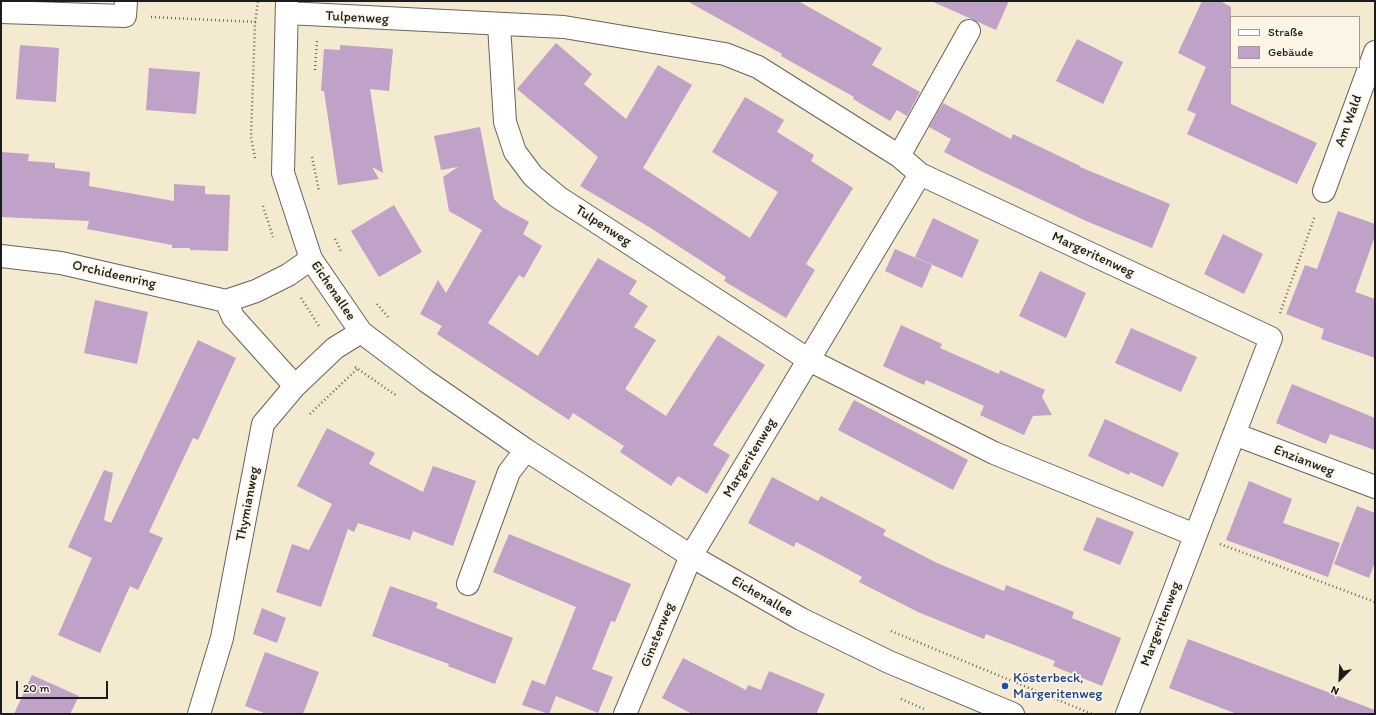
<!DOCTYPE html>
<meta charset="utf-8">
<style>
body{margin:0}
#map{position:relative;width:1376px;height:715px;overflow:hidden;background:#f3ead0;font-family:Itim,sans-serif}
canvas{display:block}
.frame{position:absolute;inset:0;border:2px solid #1c1c1c;pointer-events:none}
.legend{position:absolute;left:1230px;top:16px;width:130px;height:52px;box-sizing:border-box;background:#fcf5e5;border:1px solid #a29e95;margin:0;padding:5px 7px;list-style:none;font-size:12px;color:#1c1c1c}
.legend li{display:flex;align-items:center;gap:8px;height:20px}
.legend b{width:20px;border:1px solid #a29e95}
.north{position:absolute;left:1320px;top:659px;width:40px;height:40px;-webkit-text-stroke:3px #fcf5e5;paint-order:stroke;rotate:204deg;font-size:11px;font-weight:700;line-height:16px;text-align:center;color:#1c1c1c}
.north::after{content:'';display:block;margin:auto;width:14px;height:18px;background:#1c1c1c;clip-path:polygon(50% 0,100% 100%,50% 72%,0 100%)}
.scale{position:absolute;left:16px;top:681px;width:92px;height:18px;box-sizing:border-box;border:2px solid #1c1c1c;border-top:0;padding-left:5px;font-size:12px;line-height:14px;white-space:nowrap;color:#1c1c1c;-webkit-text-stroke:3px #fcf5e5;paint-order:stroke}
</style>
<div id="map">
<canvas width="1376" height="715"></canvas>
<div class="frame"></div>
<ul class="legend">
<li><b style="height:5px;background:#fff"></b>Straße</li>
<li><b style="height:11px;background:#c0a1c7"></b>Gebäude</li>
</ul>
<div class="north">N</div>
<div class="scale">20 m</div>
</div>
<script>
const ctx = document.querySelector('canvas').getContext('2d');
ctx.lineJoin = 'round';
function fillPath(path, color) { ctx.fillStyle = color; ctx.fill(path, 'evenodd'); }
const toPath = rows => new Path2D(rows.map(r => 'M' + r).join(''));
function strokePath(path, color, width, dash) { ctx.strokeStyle = color; ctx.lineWidth = width; ctx.lineCap = dash ? 'butt' : 'round'; ctx.setLineDash(dash || []); ctx.stroke(path); }
function label(font, color, halo, rows, align = 'center') {
  ctx.font = font + ' Itim,sans-serif'; ctx.lineWidth = 3.5; ctx.setLineDash([]); ctx.textBaseline = 'middle'; ctx.strokeStyle = halo; ctx.fillStyle = color; for (const [text, x, y, turn = 0] of rows) {
    ctx.save(); ctx.translate(x, y); ctx.rotate((+turn || 0) * Math.PI / 180); ctx.textAlign = isNaN(turn) ? turn : align; if (halo) ctx.strokeText(text, 0, 0); ctx.fillText(text, 0, 0); ctx.restore();
  }
}
fillPath(toPath([
 [687,1,798,1,882,48,872,65,920,92,907,116,897,110,890,121,853,99,854,97,781,56,782,54],
 [931,1,1009,1,996,30],
 [1202,1,1220,1,1231,7,1231,104,1317,143,1297,184,1187,134,1196,114,1187,110,1206,67,1178,53],
 [1077,39,1123,62,1103,104,1056,81],
 [556,43,592,74,584,84,626,119,658,65,692,85,643,168,750,238,778,192,712,152,745,97,784,120,777,132,814,155,811,161,853,188,806,264,815,270,786,318,724,281,726,277,649,227,580,186,598,157,517,89],
 [20,45,59,48,56,102,16,99],
 [340,45,393,49,389,91,370,89,383,173,372,167,379,179,338,185,324,91,321,91,324,49,340,50],
 [149,68,200,72,196,114,146,110],
 [943,103,1011,139,1013,134,1080,166,1080,167,1170,204,1152,248,1086,221,981,171,944,152,951,139,929,127],
 [480,127,494,199,502,207,529,222,523,234,542,246,524,278,519,275,488,323,538,356,598,258,637,281,629,294,648,306,634,327,656,340,625,389,666,416,718,335,765,365,713,445,730,455,707,494,678,476,671,486,620,452,624,446,573,413,569,420,437,334,442,326,420,314,438,280,446,293,482,230,449,211,443,177,458,167,441,170,434,136],
 [1,152,29,154,28,161,55,163,55,168,90,172,89,186,174,201,174,184,205,186,205,194,230,195,228,251,190,250,190,248,172,248,172,245,87,229,89,221,1,217],
 [394,205,422,252,379,277,351,231],
 [1338,211,1375,224,1375,236,1355,292,1375,299,1375,358,1321,339,1324,329,1286,314,1305,265,1317,269],
 [933,218,979,240,962,278,915,257],
 [1223,234,1263,254,1244,294,1204,274],
 [895,249,932,265,922,288,885,271],
 [1040,271,1086,293,1066,338,1019,316],
 [95,300,148,312,137,364,84,353],
 [901,325,942,344,940,348,999,374,1000,370,1045,390,1042,397,1052,415,1033,416,1024,435,980,415,984,406,926,380,924,385,883,366],
 [1131,328,1197,357,1181,392,1115,363],
 [198,340,236,358,198,440,193,438,149,532,163,538,138,590,130,586,100,653,58,635,92,558,68,547,104,470,113,473,104,520,111,523],
 [1292,384,1375,418,1375,450,1330,434,1326,444,1276,423],
 [854,400,968,460,953,490,838,430],
 [1105,419,1179,453,1163,487,1130,472,1129,475,1088,456],
 [327,428,375,453,369,464,423,492,433,466,476,481,453,546,413,531,410,540,358,523,354,532,348,529,321,607,276,592,292,544,309,550,332,504,297,486],
 [772,477,818,501,821,496,886,530,883,535,937,563,1004,591,1006,585,1029,594,1074,612,1072,618,1121,638,1102,686,1053,666,1055,661,986,634,984,639,918,612,859,582,862,577,840,565,796,542,794,547,748,523],
 [1249,481,1292,499,1283,523,1340,543,1328,577,1226,540],
 [1357,506,1375,513,1375,562,1369,578,1334,564],
 [1097,517,1134,532,1120,565,1083,550],
 [509,534,631,584,615,622,611,621,592,669,613,677,598,713,556,696,549,714,522,705,532,680,545,685,576,607,493,572],
 [390,586,438,603,436,608,513,638,495,684,448,666,449,664,372,636],
 [262,608,286,618,277,643,253,634],
 [1188,639,1375,710,1375,714,1237,714,1169,688],
 [265,652,319,672,303,714,267,714,245,706],
 [683,658,746,690,748,685,761,690,769,671,825,694,817,712,818,714,692,714,662,698],
 [32,675,79,696,70,714,14,714]
]), '#c0a1c7');
const minor = toPath([
 [287,1,283,173,311,259,361,332,426,381,526,450,691,556,801,619,889,662,1013,714],
 [1,12,125,16,126,1],
 [287,13,564,27,725,54,758,67,899,156,920,174,1271,338,1127,714],
 [499,25,505,122,515,152,533,176,558,197,809,360,994,453,1195,535],
 [899,156,969,31],
 [1324,191,1375,52],
 [1,256,61,263,226,301,256,291,288,275,311,259],
 [226,301,233,317,295,386],
 [1234,434,1375,487],
 [468,584,509,472,526,450],
 [199,714,222,638,263,424,295,386,335,348,361,332],
 [625,714,691,556,920,174]
]);
strokePath(minor, '#67645b', 24);
strokePath(toPath([
 [151,17,256,22],
 [315,70,317,41],
 [312,157,319,191],
 [255,158,251,137,255,23,258,1],
 [263,206,273,237],
 [335,239,341,251],
 [301,298,319,326],
 [377,304,388,317],
 [1280,313,1315,216],
 [355,367,397,396],
 [310,414,357,369],
 [1220,544,1375,602],
 [891,631,1092,714],
 [901,699,924,709]
]), '#67645b', 2.5, [1, 3]);
strokePath(minor, '#fff', 22);
for (const [x, y, r, color] of [
 [1005,686,4,"#1a4fb4"]
]) { const dot = new Path2D(); dot.arc(x, y, r, 0, 2 * Math.PI); ctx.fillStyle = color; ctx.fill(dot); strokePath(dot, '#fcf5e5', 1.5); }
label('14px', '#1c1c1c', '#fcf5e5', [
 ["Tulpenweg",357,18,3],
 ["Am Wald",1349,121,-70],
 ["Tulpenweg",603,226,33],
 ["Margeritenweg",1093,255,25],
 ["Orchideenring",114,275,13],
 ["Eichenallee",333,291,56],
 ["Margeritenweg",750,458,-59],
 ["Enzianweg",1304,461,21],
 ["Thymianweg",248,504,-79],
 ["Eichenallee",762,597,30],
 ["Margeritenweg",1161,624,-69],
 ["Ginsterweg",658,635,-68]
]);
label('14px', '#164399', '#fcf5e5', [
 ["Kösterbeck,",1013,678],
 ["Margeritenweg",1013,694]
], 'left');
</script>
